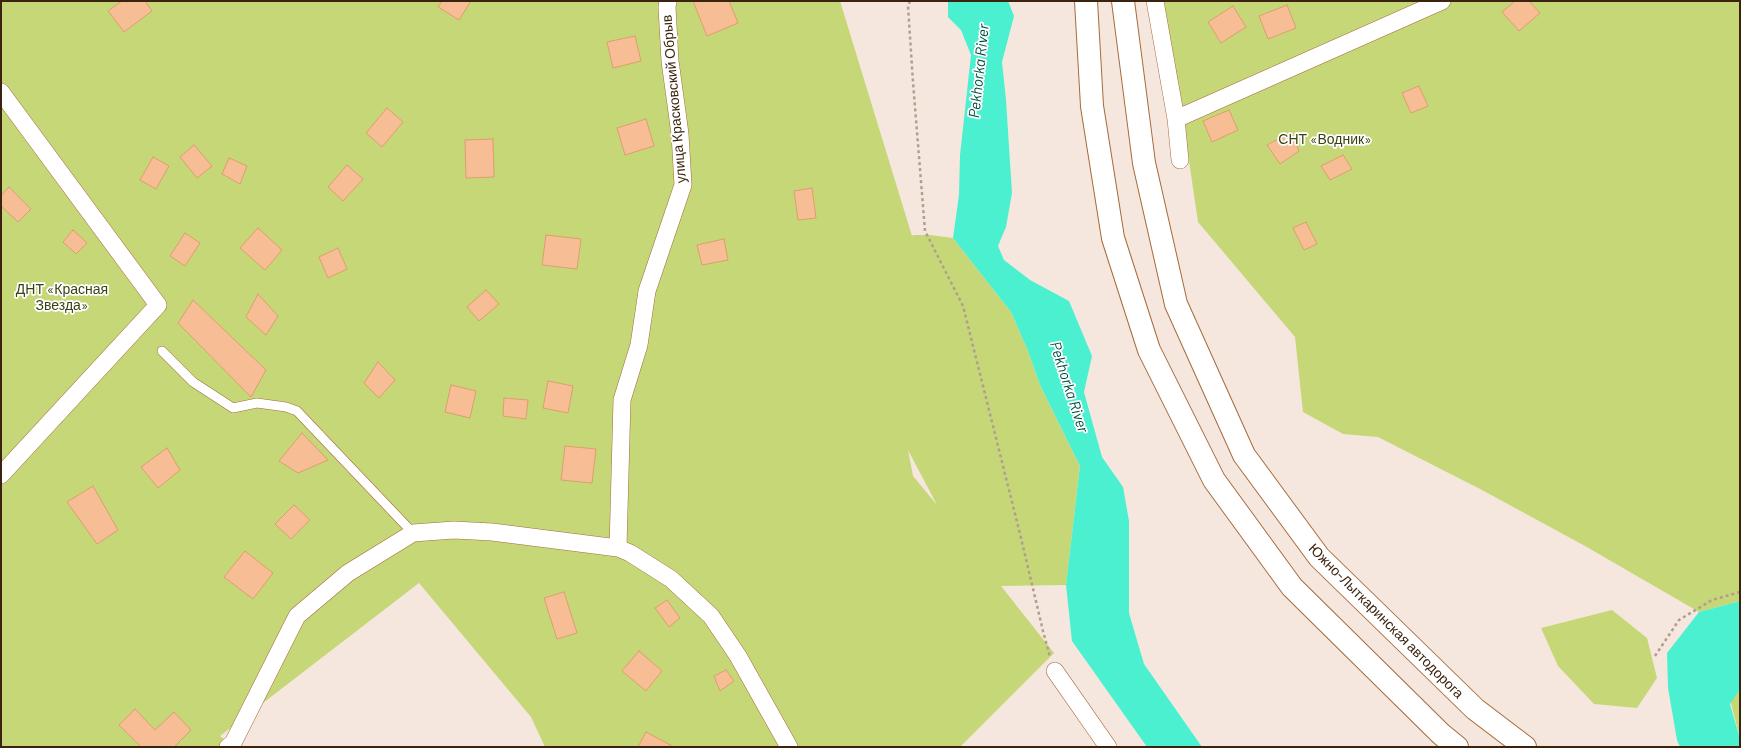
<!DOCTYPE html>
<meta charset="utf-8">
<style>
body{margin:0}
#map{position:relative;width:1741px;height:748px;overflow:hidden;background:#f5e7dd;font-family:Barlow,sans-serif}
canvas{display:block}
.frame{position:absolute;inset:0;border:2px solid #3c230f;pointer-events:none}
</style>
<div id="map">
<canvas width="1741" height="748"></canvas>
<div class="frame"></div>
</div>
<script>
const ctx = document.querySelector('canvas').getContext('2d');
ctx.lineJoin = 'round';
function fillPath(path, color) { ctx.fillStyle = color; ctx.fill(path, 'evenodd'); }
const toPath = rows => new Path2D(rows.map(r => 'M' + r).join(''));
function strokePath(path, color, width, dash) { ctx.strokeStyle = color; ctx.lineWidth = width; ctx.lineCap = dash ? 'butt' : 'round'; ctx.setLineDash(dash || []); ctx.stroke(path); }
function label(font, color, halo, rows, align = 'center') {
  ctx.font = font + ' Barlow,sans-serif'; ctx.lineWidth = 3.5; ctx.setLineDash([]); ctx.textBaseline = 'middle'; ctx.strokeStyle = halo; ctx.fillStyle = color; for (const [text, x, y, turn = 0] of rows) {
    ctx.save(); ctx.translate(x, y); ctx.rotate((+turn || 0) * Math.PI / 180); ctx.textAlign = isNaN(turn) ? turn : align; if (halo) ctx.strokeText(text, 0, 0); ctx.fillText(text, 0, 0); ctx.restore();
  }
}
fillPath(toPath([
 [1,1,840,1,912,236,913,235,930,235,953,238,1011,312,1028,351,1040,385,1080,466,1066,585,1001,586,1054,653,960,747,545,747,531,717,419,583,220,736,235,747,1,747],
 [908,450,937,505,913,476],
 [1163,1,1740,1,1740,601,1699,612,1585,546,1482,490,1378,437,1343,434,1303,412,1295,337,1198,222,1184,127],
 [1612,610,1647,638,1657,678,1637,708,1594,704,1558,666,1541,628],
 [1740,678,1740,738,1728,692]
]), '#c6d777');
fillPath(toPath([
 [948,1,1008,1,1014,16,1002,62,1006,100,1012,193,1006,227,998,246,1004,260,1030,280,1069,301,1092,356,1084,392,1102,457,1123,487,1129,521,1129,613,1144,664,1202,747,1147,747,1072,641,1066,585,1080,466,1040,385,1028,351,1011,312,953,238,959,195,960,155,971,55,961,30,948,17],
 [1740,601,1740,689,1730,704,1740,739,1740,747,1680,747,1677,740,1668,688,1667,653,1699,612]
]), '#4bf0d1');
const building = toPath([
 [122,1,145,1,152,11,124,32,108,11,122,1],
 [442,1,471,1,459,20,438,7,442,1],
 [693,1,729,1,738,23,707,36,693,1],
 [1515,1,1529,1,1540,13,1519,31,1502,12,1515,1],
 [1287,5,1296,28,1268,39,1259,16,1287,5],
 [1233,6,1246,27,1221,43,1208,22,1233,6],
 [635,36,641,61,613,68,607,42,635,36],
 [1419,86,1428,106,1411,113,1402,93,1419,86],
 [387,108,403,122,382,147,366,133,387,108],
 [1229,110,1238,130,1212,142,1203,121,1229,110],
 [646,119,654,146,625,155,617,128,646,119],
 [1291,132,1299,151,1280,164,1267,145,1291,132],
 [493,139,494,177,466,178,465,140,493,139],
 [194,145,212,166,197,178,180,157,194,145],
 [1343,155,1352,169,1330,180,1321,166,1343,155],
 [153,157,169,166,156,189,140,180,153,157],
 [229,158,247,166,240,184,222,174,229,158],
 [347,165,363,179,343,201,328,187,347,165],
 [9,187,31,209,18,222,1,206,1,196,9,187],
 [812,188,816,218,798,220,794,191,812,188],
 [1306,222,1317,244,1304,250,1293,228,1306,222],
 [258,228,282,250,265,270,240,248,258,228],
 [73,230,87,243,76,254,63,242,73,230],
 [185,233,200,243,185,266,170,256,185,233],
 [546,235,581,239,577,269,542,265,546,235],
 [724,239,728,260,702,265,697,245,724,239],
 [338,248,347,269,328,278,319,257,338,248],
 [486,290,499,304,479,321,467,307,486,290],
 [258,294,278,316,266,335,246,317,258,294],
 [193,300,266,370,251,397,178,323,193,300],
 [378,362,395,380,379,398,364,383,378,362],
 [548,381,573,386,568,413,543,408,548,381],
 [451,385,476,391,470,418,445,412,451,385],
 [504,398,528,400,526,419,503,416,504,398],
 [302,433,328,460,298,473,279,461,302,433],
 [565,446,596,449,592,483,561,480,565,446],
 [167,448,180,470,158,488,141,467,167,448],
 [93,486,118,530,97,544,67,502,93,486],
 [294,505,310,520,291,539,275,524,294,505],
 [245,551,273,573,253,599,224,577,245,551],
 [564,592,577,633,557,639,544,598,564,592],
 [667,600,680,618,669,627,655,608,667,600],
 [639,651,662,671,646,691,622,671,639,651],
 [726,670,734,681,720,691,714,676,726,670],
 [135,709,155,730,174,712,191,730,174,747,141,747,119,725,135,709],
 [646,732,674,747,638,747,646,732]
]);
fillPath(building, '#f7be95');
strokePath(building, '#de9e6e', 1);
const lane = toPath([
 [162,351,193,382,233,408,257,403,286,407,297,411,413,533]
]);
const street = toPath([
 [1155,1,1176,119,1180,160],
 [1,92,158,305,1,475],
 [1176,119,1442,1],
 [618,548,622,400,639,345,647,291,683,185,680,134,670,61,667,7,668,1],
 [1055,671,1108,747],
 [228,747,233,743,297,616,348,573,413,533,454,530,492,532,618,548,630,553,671,579,711,616,738,656,789,747]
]);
const primary = toPath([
 [1086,1,1092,106,1113,238,1149,350,1214,480,1292,587,1441,734,1457,747],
 [1123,1,1144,163,1176,304,1244,455,1319,557,1475,709,1525,747]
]);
strokePath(lane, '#a66a3b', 10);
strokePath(street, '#a66a3b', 18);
strokePath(primary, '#a66a3b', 24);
strokePath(toPath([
 [910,1,908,6,913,82,925,231,963,306,1021,538,1043,631,1050,657],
 [1655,656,1679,620,1712,600,1740,592]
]), '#b09e90', 2.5, [3, 3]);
strokePath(lane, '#fff', 9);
strokePath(street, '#fff', 17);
strokePath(primary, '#fff', 22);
label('14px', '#3c230f', '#fff', [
 ["улица Красковский Обрыв",674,99,-95],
 ["Южно-Лыткаринская автодорога",1386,621,45]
]);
label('14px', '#3a4112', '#fff', [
 ["СНТ «Водник»",1325,139],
 ["ДНТ «Красная",62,289],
 ["Звезда»",62,305]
]);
label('italic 15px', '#004c3f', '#fff', [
 ["Pekhorka River",979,71,-84],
 ["Pekhorka River",1069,387,72]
]);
</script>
